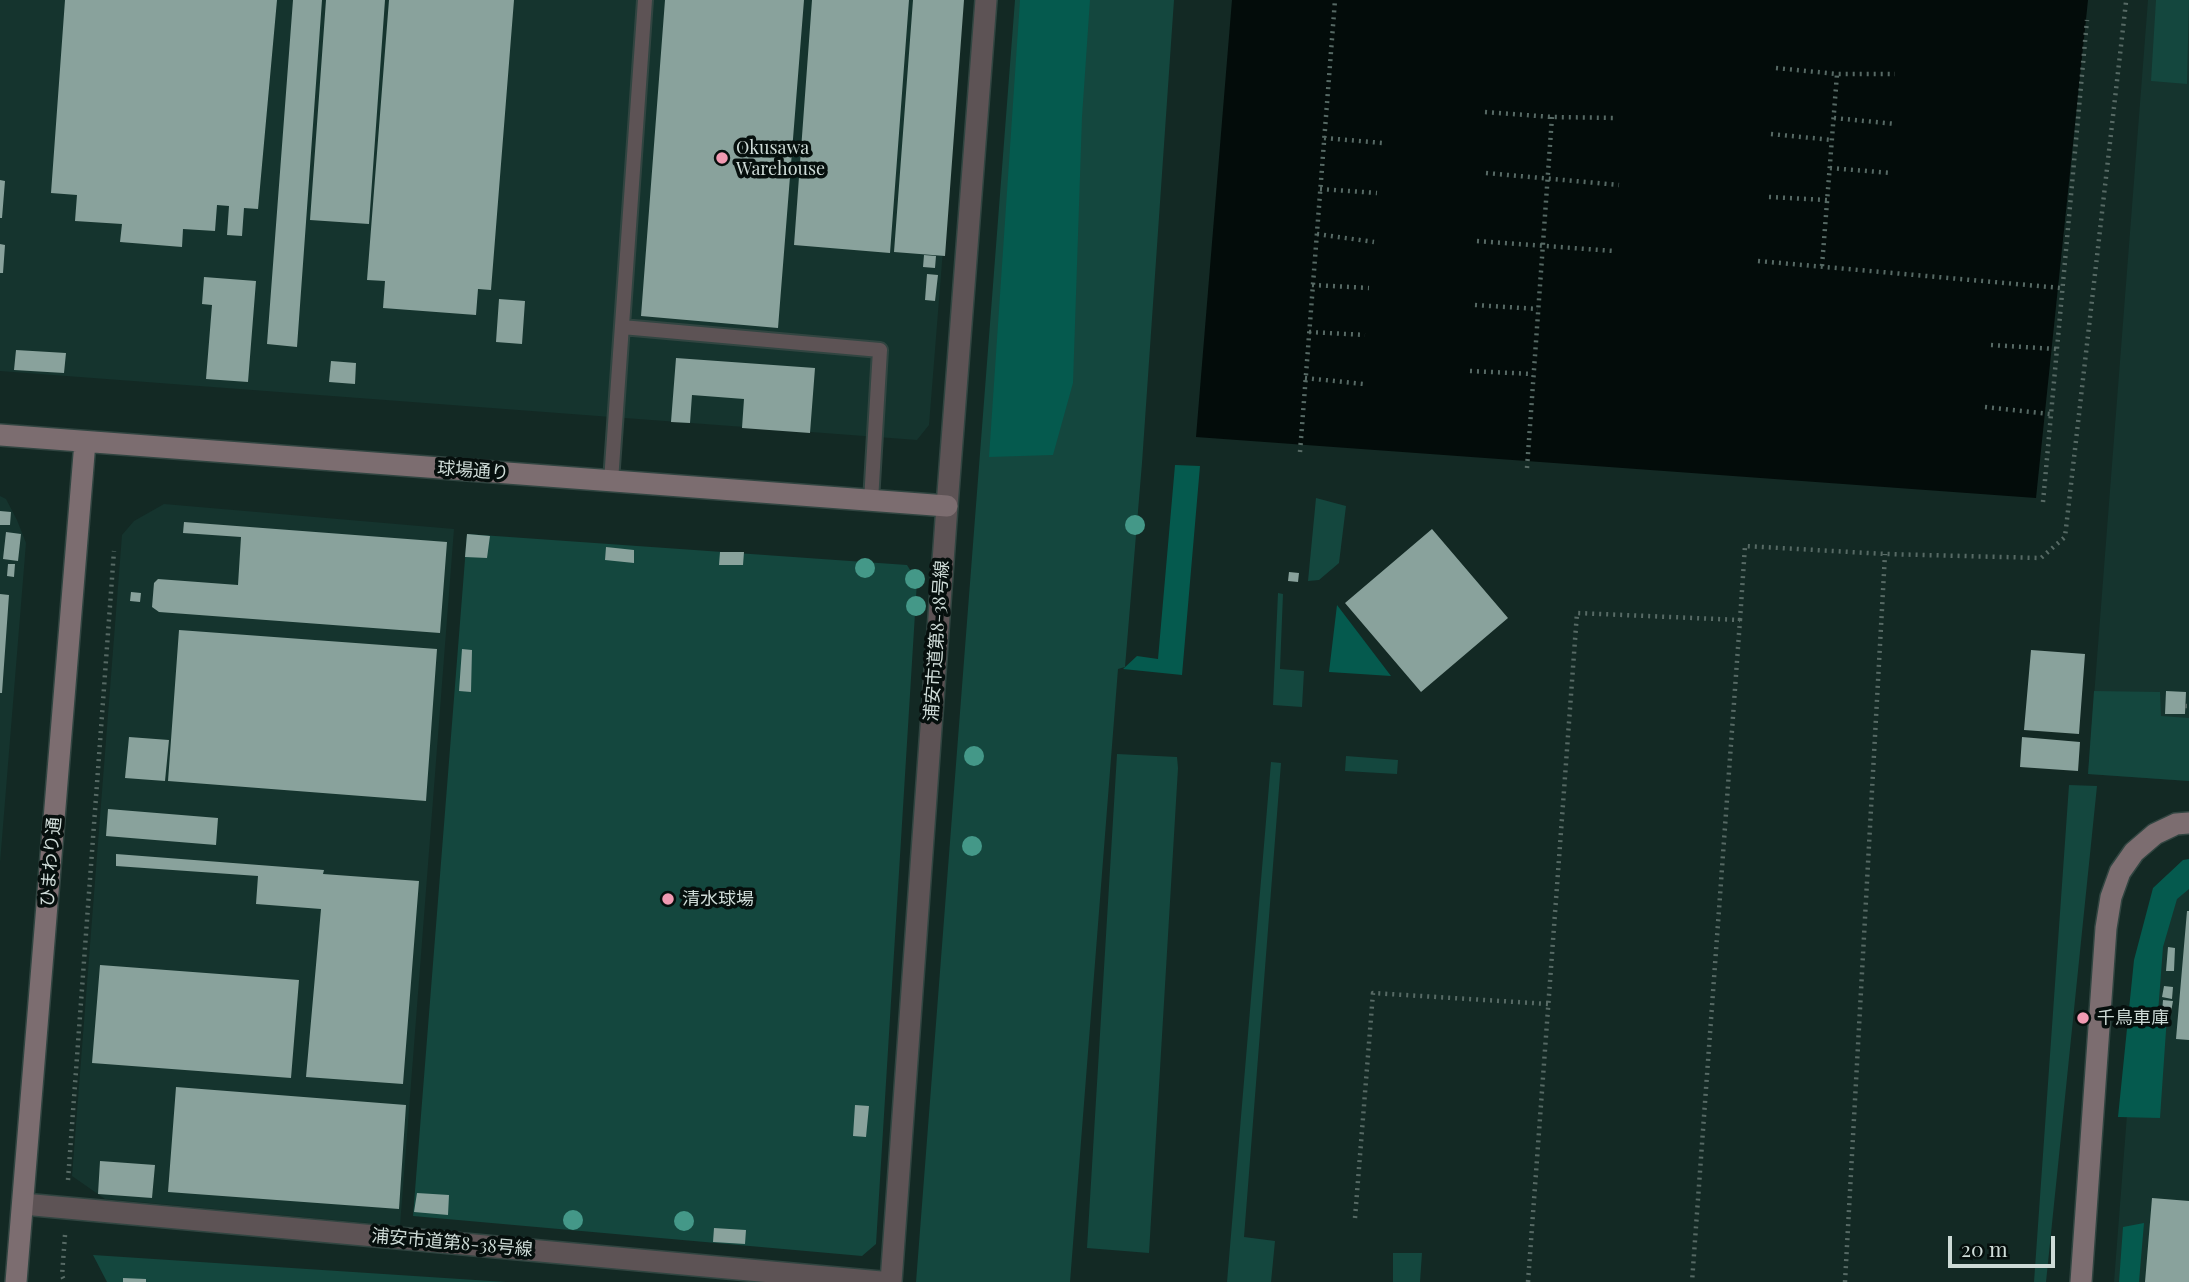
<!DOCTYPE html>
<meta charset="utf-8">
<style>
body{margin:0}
#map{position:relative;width:2189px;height:1282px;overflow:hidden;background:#132924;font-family:"Playfair Display",serif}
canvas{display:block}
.scale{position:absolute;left:1948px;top:1236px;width:107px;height:32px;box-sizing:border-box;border:4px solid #cedbd7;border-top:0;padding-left:9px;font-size:21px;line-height:24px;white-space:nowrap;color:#cedbd7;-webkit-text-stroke:5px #060f0d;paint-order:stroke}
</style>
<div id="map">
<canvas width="2189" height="1282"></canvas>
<div class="scale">20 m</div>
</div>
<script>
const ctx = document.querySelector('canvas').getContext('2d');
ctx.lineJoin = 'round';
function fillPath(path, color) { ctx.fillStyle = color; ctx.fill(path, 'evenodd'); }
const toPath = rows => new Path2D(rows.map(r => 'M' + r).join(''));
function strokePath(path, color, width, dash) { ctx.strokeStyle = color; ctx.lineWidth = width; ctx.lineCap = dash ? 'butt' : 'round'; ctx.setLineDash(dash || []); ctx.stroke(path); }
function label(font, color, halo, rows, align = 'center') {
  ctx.font = font + ' "Playfair Display","Noto Sans JP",serif'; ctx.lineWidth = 7; ctx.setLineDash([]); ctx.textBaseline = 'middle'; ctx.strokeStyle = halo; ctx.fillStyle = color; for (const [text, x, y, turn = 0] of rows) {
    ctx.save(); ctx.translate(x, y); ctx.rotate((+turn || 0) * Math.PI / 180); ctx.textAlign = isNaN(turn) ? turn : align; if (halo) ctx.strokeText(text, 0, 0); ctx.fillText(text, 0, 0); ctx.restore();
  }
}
fillPath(toPath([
 [0,0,963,0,929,425,917,440,0,371],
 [2148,0,2189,0,2189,781,2088,774],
 [0,496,6,499,17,520,26,543,0,863],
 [164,504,454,529,400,1226,105,1199,72,1176,122,535,134,521],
 [2189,864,2189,1282,2114,1282,2139,960]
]), '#15342e');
fillPath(toPath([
 [1015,0,1174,0,1142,463,1125,667,1118,669,1070,1282,916,1282],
 [2156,0,2189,0,2187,84,2151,81],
 [1316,498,1346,506,1339,563,1319,580,1308,581],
 [467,534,907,565,917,581,876,1244,862,1256,413,1216],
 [1278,593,1283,594,1280,669,1304,671,1302,707,1273,705],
 [2094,691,2160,692,2161,716,2189,718,2189,781,2088,774],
 [1117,754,1177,757,1178,768,1149,1253,1087,1248],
 [1346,756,1398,760,1397,774,1345,771],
 [1271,762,1281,763,1244,1237,1275,1241,1271,1282,1227,1282],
 [2069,785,2097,786,2046,1282,2034,1282],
 [1393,1253,1422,1253,1420,1282,1393,1282],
 [93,1255,506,1282,107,1282]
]), '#14473e');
fillPath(toPath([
 [1020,0,1090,0,1082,117,1073,383,1053,455,989,457],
 [1175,465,1200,466,1182,675,1123,669,1137,656,1158,659],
 [1337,605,1391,676,1329,672],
 [2189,859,2189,889,2177,899,2163,947,2158,1013,2167,1016,2160,1118,2118,1117,2134,960,2153,888,2183,860],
 [2144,1223,2139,1282,2119,1282,2123,1227]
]), '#055a4e');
fillPath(toPath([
 [1232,0,2088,0,2036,498,1196,437]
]), '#030c0a');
fillPath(toPath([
 [65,0,277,0,258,209,244,208,242,236,227,235,229,206,217,205,215,231,183,229,182,247,120,242,122,224,75,221,77,195,51,193],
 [293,0,322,0,297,347,267,344],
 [326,0,385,0,369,224,310,220],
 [389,0,514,0,491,290,478,289,476,315,383,308,385,281,367,280],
 [665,0,804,0,778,328,641,316],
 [812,0,909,0,890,253,794,245],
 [913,0,964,0,945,256,894,252],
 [0,180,5,181,2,218,0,218],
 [0,244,5,245,3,273,0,273],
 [924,255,936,256,935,268,923,267],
 [927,274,938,275,935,301,925,300],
 [204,277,256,281,248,382,206,379,212,305,202,304],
 [499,299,525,301,522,344,496,342],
 [16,350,66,353,64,373,14,370],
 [676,358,815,368,810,433,742,428,744,399,692,395,690,423,671,422],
 [331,361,356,363,355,384,329,382],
 [0,511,11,512,10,525,0,525],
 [184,522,447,542,440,633,159,612,152,607,154,583,158,579,238,585,241,537,183,533],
 [1432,529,1508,618,1421,692,1345,603],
 [6,532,21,534,18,561,3,559],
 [467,534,490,536,487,558,465,557],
 [606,547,634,550,634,563,605,560],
 [720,552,744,552,743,565,719,565],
 [8,564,15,564,14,577,7,576],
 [1289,572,1299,573,1298,582,1288,581],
 [131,592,141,593,140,602,130,601],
 [0,594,9,595,2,693,0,693],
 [179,630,437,649,426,801,168,781],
 [462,649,472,650,471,692,459,691],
 [2031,650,2085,654,2079,734,2024,730],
 [2166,691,2186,692,2185,714,2165,714],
 [129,737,169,740,165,781,125,778],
 [2022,737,2080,742,2078,771,2020,767],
 [108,809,218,818,216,845,106,836],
 [116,854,324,870,323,874,419,881,403,1084,306,1077,321,909,256,904,258,876,116,866],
 [2187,911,2189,911,2189,1040,2176,1039],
 [2168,947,2175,948,2174,971,2166,971],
 [100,965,299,980,291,1078,92,1063],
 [2164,986,2173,987,2172,999,2162,997],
 [2163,1000,2173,1001,2171,1012,2162,1012],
 [176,1087,406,1105,399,1209,168,1192],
 [855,1105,869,1106,866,1137,853,1136],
 [100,1161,155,1165,152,1198,98,1194],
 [417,1193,449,1195,448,1215,414,1212],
 [2152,1198,2189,1201,2189,1282,2145,1282],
 [714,1228,746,1230,745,1244,713,1242],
 [123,1278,146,1279,146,1282,123,1282]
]), '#89a29c');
const lane = toPath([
 [622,327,880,350,871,501],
 [611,481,645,0]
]);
const street = toPath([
 [23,1204,881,1282],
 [891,1282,947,506,986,0]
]);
const secondary = toPath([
 [0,435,947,506],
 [16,1282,85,442],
 [2081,1282,2106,928,2111,897,2120,872,2134,852,2155,834,2176,824,2189,823]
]);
strokePath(lane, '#314541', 18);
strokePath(street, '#314541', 24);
strokePath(secondary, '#314541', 24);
strokePath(toPath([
 [1776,68,1837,74,1895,74],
 [1485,112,1552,117,1616,118],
 [1834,118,1896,124],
 [1771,134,1832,140],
 [1324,138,1383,143],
 [1830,168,1891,173],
 [1486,173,1619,185],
 [1320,189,1377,193],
 [1769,197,1827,200],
 [1317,234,1374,242],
 [1477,241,1614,251],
 [1758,261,2061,288],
 [1822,266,1837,74],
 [1312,285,1369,288],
 [1475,305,1538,309],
 [1309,332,1365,335],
 [1991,345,2056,349],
 [1470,371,1533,374],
 [1305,378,1364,384],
 [1985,407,2050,414],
 [1300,452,1335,0],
 [1527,468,1552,117],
 [2043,502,2087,20],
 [1740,620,1745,546,1885,554,2041,558,2065,537,2126,2],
 [2185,706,2189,706],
 [68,1180,114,551],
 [1355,1218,1373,993,1548,1004],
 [65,1235,62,1276,65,1282],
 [1528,1282,1577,613,1740,620,1692,1282],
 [1845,1282,1885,554]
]), '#576a65', 4.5, [2, 5]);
strokePath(lane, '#5d5355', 14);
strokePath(street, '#5d5355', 21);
strokePath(secondary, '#7c6d70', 21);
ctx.fillStyle = '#449888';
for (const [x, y] of [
 [1135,525],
 [865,568],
 [915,579],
 [916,606],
 [974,756],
 [972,846],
 [573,1220],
 [684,1221]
]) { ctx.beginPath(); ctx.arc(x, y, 10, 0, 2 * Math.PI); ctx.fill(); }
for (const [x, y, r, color] of [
 [722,158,7,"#f19ab2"],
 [668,899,7,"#f19ab2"],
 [2083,1018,7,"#f19ab2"]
]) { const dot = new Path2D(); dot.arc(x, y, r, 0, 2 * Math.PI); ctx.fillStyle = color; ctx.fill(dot); strokePath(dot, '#060f0d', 2.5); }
label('18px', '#cedbd7', '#060f0d', [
 ["Okusawa",736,148],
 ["Warehouse",736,169],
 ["清水球場",682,899],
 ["千鳥車庫",2097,1018]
], 'left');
label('18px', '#cedbd7', '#060f0d', [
 ["球場通り",473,471,4],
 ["浦安市道第8-38号線",937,641,-86],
 ["ひまわり通",51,862,-85],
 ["浦安市道第8-38号線",452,1243,5]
]);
</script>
